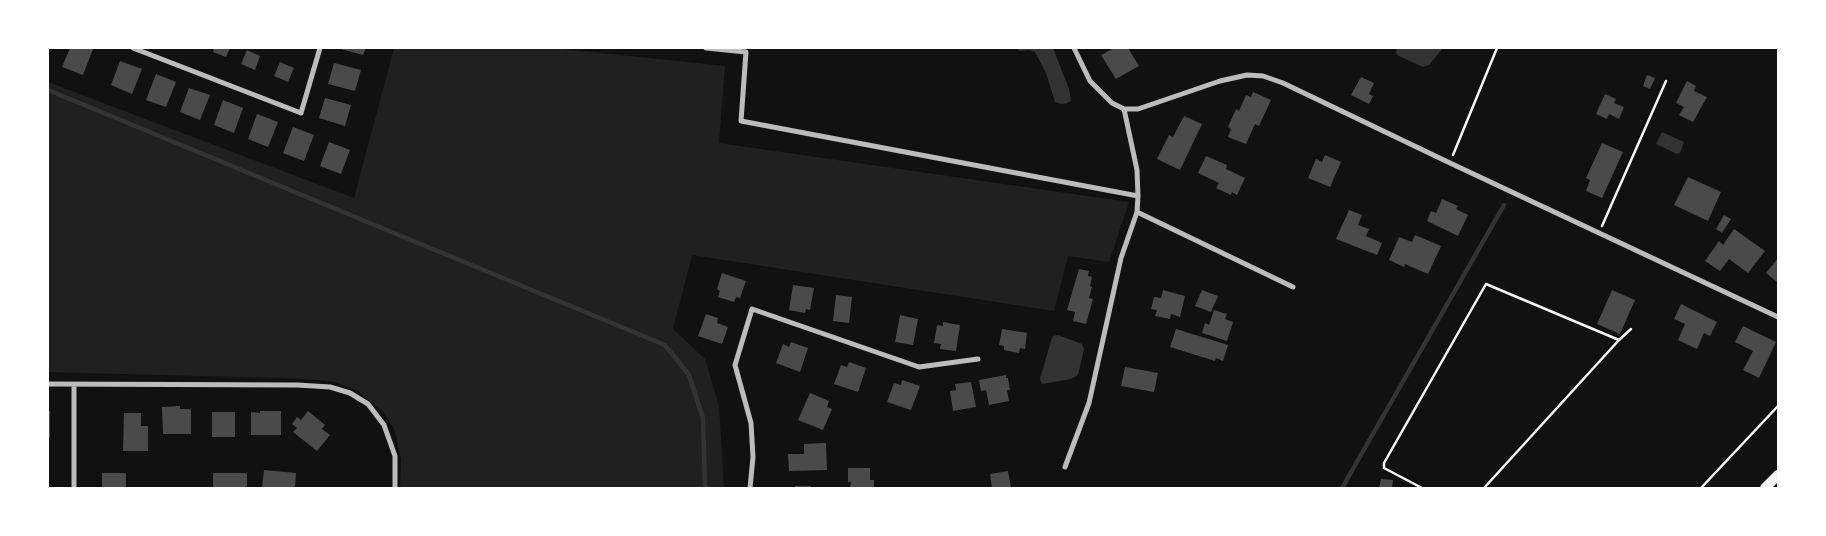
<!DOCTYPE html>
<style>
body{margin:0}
#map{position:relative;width:1826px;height:536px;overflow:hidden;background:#111;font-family:"Nunito Sans",sans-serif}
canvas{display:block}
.frame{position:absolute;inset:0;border:49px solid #fff;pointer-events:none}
</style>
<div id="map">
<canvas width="1826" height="536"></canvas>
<div class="frame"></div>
</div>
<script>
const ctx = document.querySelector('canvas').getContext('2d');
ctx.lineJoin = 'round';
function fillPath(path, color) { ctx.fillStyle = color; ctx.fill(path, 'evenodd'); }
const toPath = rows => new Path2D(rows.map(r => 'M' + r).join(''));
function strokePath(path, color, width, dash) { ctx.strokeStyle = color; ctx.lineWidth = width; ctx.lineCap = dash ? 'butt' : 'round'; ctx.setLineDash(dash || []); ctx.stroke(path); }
fillPath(toPath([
 [394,48,553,48,725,66,719,143,1129,202,1109,262,1068,256,1054,311,692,255,673,329,705,359,719,406,724,488,400,488,401,459,395,431,383,412,358,391,335,382,308,379,48,372,48,82,354,198]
]), '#202020');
fillPath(toPath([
 [1014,48,1053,48,1069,89,1071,101,1065,104,1061,104,1055,102,1046,73,1035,52,1029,50,1021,51],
 [1397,48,1443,48,1429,65,1423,67,1399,56,1396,53],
 [1662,132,1684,142,1680,153,1677,154,1656,144],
 [1058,335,1082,344,1084,349,1078,375,1071,379,1042,384,1040,379,1051,341,1053,336]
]), '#333');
strokePath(toPath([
 [48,90,665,345,689,375,703,418,705,488],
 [1342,488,1504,205]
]), '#333', 4.5);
fillPath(toPath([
 [70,48,89,48,93,49,83,75,62,67],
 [214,48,230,48,226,57,213,52],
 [337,48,366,48,363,55],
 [1114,48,1128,48,1139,66,1116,79,1101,55],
 [247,50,260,56,255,70,241,64],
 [120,61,142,69,132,94,111,85],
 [280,62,294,68,288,82,274,76],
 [334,63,361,70,355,91,328,84],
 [156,74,176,82,166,107,146,100],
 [1647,75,1655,78,1650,89,1643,86],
 [1361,77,1374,83,1369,94,1373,96,1369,104,1351,95],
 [1687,81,1696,86,1694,91,1707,97,1693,122,1679,115,1684,107,1676,103],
 [189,88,210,95,200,120,180,112],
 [1253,92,1271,100,1259,126,1255,124,1246,144,1228,137,1231,129,1228,127,1236,109,1239,111,1246,95,1251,97],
 [1605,94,1616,99,1614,103,1624,107,1619,119,1609,114,1607,119,1596,114],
 [325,98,351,105,345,126,319,118],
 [223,100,243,108,234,133,214,125],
 [257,114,278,122,268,147,248,139],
 [1184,116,1202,124,1180,170,1157,159,1169,135,1173,137],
 [293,127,314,135,304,161,283,153],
 [329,142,350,150,341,174,320,166],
 [1602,143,1623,152,1602,198,1586,191,1590,180,1586,178],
 [1325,155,1341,162,1330,187,1308,178,1316,159,1322,162],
 [1206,156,1227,165,1226,169,1245,178,1237,195,1232,192,1231,195,1216,188,1219,183,1198,173],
 [1688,177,1721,192,1708,221,1674,205],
 [1442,199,1458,206,1456,209,1468,215,1458,236,1427,221,1431,211,1436,213],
 [1349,210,1362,215,1358,225,1369,229,1366,236,1382,243,1377,255,1336,239],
 [1724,215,1731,219,1722,233,1716,229],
 [1734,229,1765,251,1748,273,1729,259,1720,271,1705,261,1719,241,1723,245],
 [1415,235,1441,246,1428,274,1405,264,1404,267,1389,260,1399,237,1412,242],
 [1778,258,1778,283,1766,273],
 [1079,269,1089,271,1088,276,1092,277,1090,286,1092,287,1089,298,1093,299,1086,324,1073,321,1075,312,1067,310],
 [722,273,746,281,740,298,736,297,734,302,718,297,720,291,717,289],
 [793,285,814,288,810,310,806,309,805,313,789,310],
 [1163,290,1185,296,1180,317,1171,314,1170,319,1155,316,1157,310,1151,309,1154,297,1161,298],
 [1202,290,1218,296,1211,312,1195,306],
 [1612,290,1635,300,1620,334,1597,324],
 [836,295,852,297,849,323,833,321],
 [1681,304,1717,322,1710,336,1704,333,1697,349,1678,340,1685,324,1674,319],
 [1214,310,1227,314,1225,319,1233,322,1227,341,1202,333,1205,323,1209,325],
 [706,314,718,318,717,323,728,327,722,344,698,336],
 [900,315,918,319,913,345,895,342],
 [943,322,960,325,956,351,940,349,941,344,934,343,937,325,943,326],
 [1743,326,1776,342,1759,378,1743,370,1753,351,1735,342],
 [1002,329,1027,333,1025,349,1020,348,1019,353,1004,350,1004,346,999,345],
 [1176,329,1228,345,1223,361,1216,358,1215,361,1170,347],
 [791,342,808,348,800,372,776,363,783,344,789,347],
 [849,362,866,368,858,392,834,384,841,365,847,367],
 [1125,367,1158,373,1154,392,1121,386],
 [1006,375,1006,378,1008,378,1010,390,1007,390,1009,401,989,405,986,390,981,391,979,380],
 [902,380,920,386,911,410,887,402,894,383,901,385],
 [971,382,976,407,953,411,950,391,956,390,955,384],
 [810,393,829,401,827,407,832,409,823,430,798,420],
 [180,406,180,409,191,409,191,434,163,434,162,407],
 [48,411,50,411,50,438,48,438],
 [260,411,281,411,281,435,251,435,251,412,260,413],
 [308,411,325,425,322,429,330,435,317,451,293,432,297,428,292,424,297,417,301,420],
 [212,412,235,412,235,437,212,437],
 [124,413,141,413,141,426,148,426,148,451,123,451],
 [826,443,827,470,789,471,788,454,804,454,804,444],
 [848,468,870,468,870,480,874,480,874,488,850,488,851,482,848,482],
 [264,470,296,473,295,488,262,488],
 [1008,471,1011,488,992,488,990,474],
 [102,473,126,473,126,488,102,488],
 [213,473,247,473,247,488,213,488],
 [1381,479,1393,480,1392,488,1379,488],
 [795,486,811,486,811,488,795,488]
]), '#4a4a4a');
strokePath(toPath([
 [1453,155,1497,48],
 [1602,226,1666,81],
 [1422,488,1384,468,1384,463,1486,284,1619,340,1631,329],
 [1484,488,1619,340],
 [1701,488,1778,406]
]), '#f5f5f5', 2.5);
strokePath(toPath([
 [133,48,301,113,320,48],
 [706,48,746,52,741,121,1138,196],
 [1074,48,1090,81,1112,103,1124,109,1138,109,1220,81,1247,75,1263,76,1283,83,1450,163,1778,317],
 [1137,212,1293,287],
 [48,384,297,385,330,387,350,393,368,404,384,425,395,456,395,488],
 [1065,467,1089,403,1121,258,1137,212,1138,196,1137,170,1124,109],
 [74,488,74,385],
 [750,488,753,457,751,423,735,365,752,309,919,367,978,359]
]), '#bcbcbc', 5);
strokePath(toPath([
 [1765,488,1778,475]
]), '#f5f5f5', 10);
</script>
